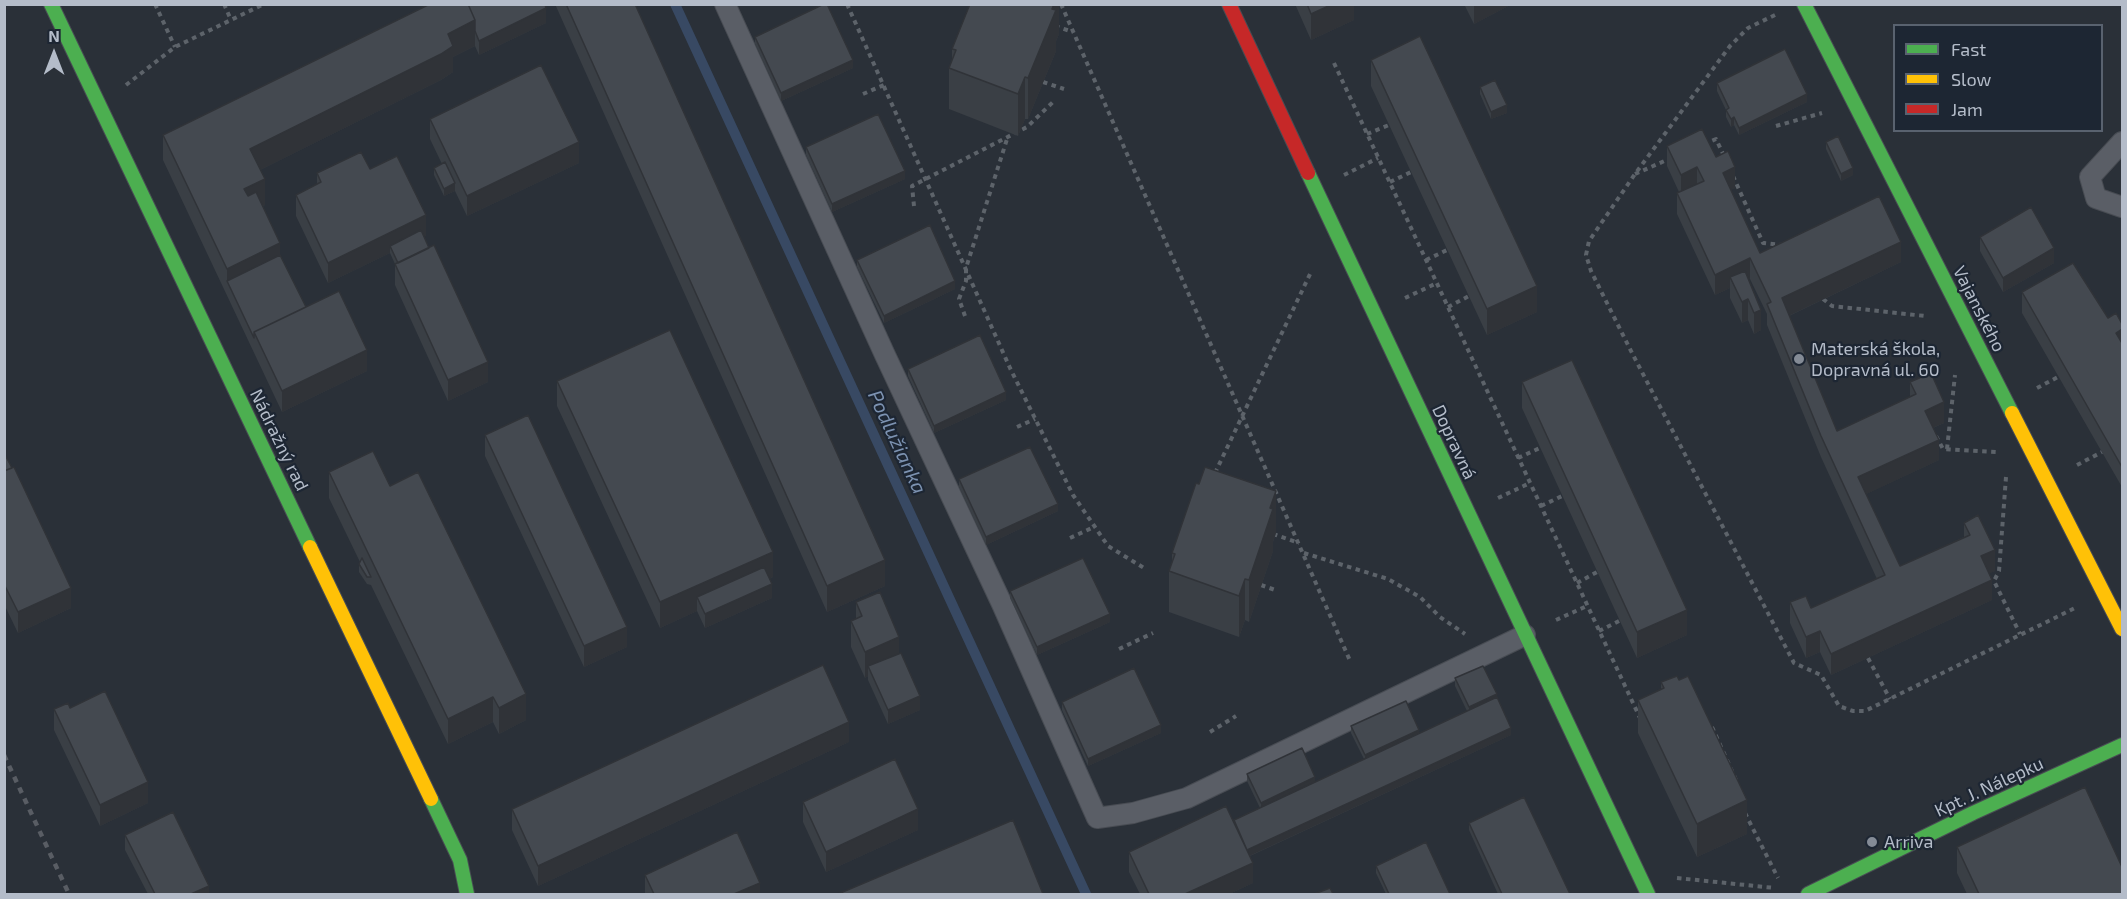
<!DOCTYPE html>
<meta charset="utf-8">
<style>
body{margin:0}
#map{position:relative;width:2127px;height:899px;overflow:hidden;background:#2a3038;font-family:"Exo 2",sans-serif}
canvas{display:block}
.frame{position:absolute;inset:0;border:6px solid #b4bcc9;pointer-events:none}
.legend{position:absolute;left:1893px;top:24px;width:210px;height:108px;box-sizing:border-box;background:#1d2633;border:2px solid #59626f;margin:0;padding:8px 10px;list-style:none;font-size:18px;color:#b4bcc9}
.legend li{display:flex;align-items:center;gap:12px;height:30px}
.legend b{width:30px;border:2px solid #59626f}
.north{position:absolute;left:24px;top:24px;width:60px;height:60px;-webkit-text-stroke:4px #1d2633;paint-order:stroke;rotate:0deg;font-size:16px;font-weight:700;line-height:24px;text-align:center;color:#b4bcc9}
.north::after{content:'';display:block;margin:auto;width:21px;height:27px;background:#b4bcc9;clip-path:polygon(50% 0,100% 100%,50% 72%,0 100%)}
</style>
<div id="map">
<canvas width="2127" height="899"></canvas>
<div class="frame"></div>
<ul class="legend">
<li><b style="height:8px;background:#4caf50"></b>Fast</li>
<li><b style="height:8px;background:#ffc107"></b>Slow</li>
<li><b style="height:8px;background:#c62828"></b>Jam</li>
</ul>
<div class="north">N</div>
</div>
<script>
const ctx = document.querySelector('canvas').getContext('2d');
ctx.lineJoin = 'round';
const toPath = rows => new Path2D(rows.map(r => 'M' + r).join(''));
function strokePath(path, color, width, dash) { ctx.strokeStyle = color; ctx.lineWidth = width; ctx.lineCap = dash ? 'butt' : 'round'; ctx.setLineDash(dash || []); ctx.stroke(path); }
function fillPath(path, color) { ctx.fillStyle = color; ctx.fill(path, 'evenodd'); }
function label(font, color, halo, rows, align = 'center') {
  ctx.font = font + ' "Exo 2",sans-serif'; ctx.lineWidth = 4.5; ctx.setLineDash([]); ctx.textBaseline = 'middle'; ctx.strokeStyle = halo; ctx.fillStyle = color; for (const [text, x, y, turn = 0] of rows) {
    ctx.save(); ctx.translate(x, y); ctx.rotate((+turn || 0) * Math.PI / 180); ctx.textAlign = isNaN(turn) ? turn : align; if (halo) ctx.strokeText(text, 0, 0); ctx.fillText(text, 0, 0); ctx.restore();
  }
}
strokePath(toPath([
 [675,4,1086,894]
]), '#384963', 10);
const lane = toPath([
 [725,4,885,355,1002,604,1097,818,1133,813,1187,798,1525,635],
 [2122,142,2090,177,2096,198,2122,207]
]);
const fast = toPath([
 [51,4,310,547],
 [1804,4,2012,413],
 [1308,173,1648,894],
 [431,799,460,860,467,894],
 [1808,894,1973,813,2122,745]
]);
const slow = toPath([
 [2012,413,2122,629],
 [310,547,431,799]
]);
const jam = toPath([
 [1229,4,1308,173]
]);
strokePath(lane, '#484c53', 22);
strokePath(fast, '#484c53', 16);
strokePath(slow, '#484c53', 16);
strokePath(jam, '#484c53', 16);
strokePath(toPath([
 [155,4,175,47],
 [224,4,231,20],
 [847,4,1010,368,1073,495,1108,546,1144,568],
 [1061,4,1351,663],
 [1775,15,1748,28,1730,46,1635,174,1589,241,1586,255,1591,271,1632,353,1794,663,1821,675,1839,706,1853,711,1865,711,2075,608],
 [1055,26,1073,32],
 [1334,63,1640,718],
 [1043,82,1064,89],
 [126,85,175,47,264,4],
 [863,94,884,85],
 [1776,126,1822,113],
 [1367,134,1389,125],
 [1704,144,1716,139,1725,158],
 [1635,174,1669,159],
 [1344,175,1378,158],
 [1733,176,1763,243,1781,245],
 [1390,182,1411,172],
 [914,206,912,186,1027,127,1053,102],
 [1426,260,1447,250],
 [1405,298,1437,283],
 [1823,299,1832,306,1925,316],
 [1448,307,1469,296],
 [965,316,959,299,966,281,966,268,1008,136],
 [2037,388,2058,377],
 [1017,427,1035,419],
 [1936,436,1943,449,1996,452],
 [1947,449,1955,375],
 [1518,458,1540,448],
 [2077,465,2102,452],
 [1215,473,1311,272],
 [2006,477,1999,571,1994,581,2020,634],
 [1498,498,1530,483],
 [1541,506,1562,496],
 [1273,534,1299,543],
 [1070,538,1094,527],
 [1304,553,1388,579,1420,597,1440,617,1465,634],
 [1577,583,1597,572],
 [1261,585,1278,591],
 [1556,620,1587,606],
 [1599,631,1619,621],
 [1119,649,1153,633],
 [1868,658,1890,699],
 [1712,727,1736,780],
 [1210,732,1236,716],
 [1745,813,1778,878],
 [1677,878,1775,888]
]), '#5d636a', 4, [4.5, 4.5]);
strokePath(lane, '#5a5e66', 20);
strokePath(fast, '#4caf50', 14);
strokePath(slow, '#ffc107', 14);
strokePath(jam, '#c62828', 14);
strokePath(toPath([
 [4,755,69,894]
]), '#595d64', 4.5, [6, 6]);
fillPath(toPath([
 [430,4,546,23,479,55,475,46,453,57,453,72,441,80,260,170,265,205,263,206,280,255,306,307,367,371,282,412,163,160,163,135],
 [555,4,635,4,885,586,827,612],
 [1059,4,1059,34,1056,41,1056,51,1028,119,1025,119,1018,136,949,109,949,68,952,59,952,49],
 [1295,4,1354,4,1354,20,1311,40],
 [1464,4,1512,4,1474,24],
 [755,37,853,68,781,101,755,44],
 [1371,60,1537,312,1487,335,1371,86],
 [1717,83,1807,102,1739,135,1734,125,1731,127,1726,117,1726,110,1717,91],
 [1480,87,1507,113,1491,119,1480,94],
 [430,119,579,163,467,216,455,191,444,196,434,175,434,168,442,164,430,139],
 [1826,142,1853,175,1841,181,1826,149],
 [1667,146,1716,157,1735,188,1730,190,1760,253,1901,262,1789,316,1837,431,1910,397,1910,382,1944,423,1933,428,1939,460,1866,494,1900,566,1964,537,1964,523,1995,571,1989,573,1992,600,1831,675,1820,652,1806,658,1790,623,1790,602,1811,608,1877,579,1821,457,1767,325,1767,314,1750,279,1749,279,1761,330,1754,334,1748,320,1742,323,1730,298,1730,288,1715,295,1677,214,1677,193,1679,192,1667,166],
 [806,147,905,179,832,212,806,155],
 [370,169,426,236,424,236,488,382,448,401,395,285,395,264,390,253,328,283,296,216,296,195,317,185,317,173],
 [1980,237,2054,263,2003,292,1980,251],
 [857,260,955,289,884,323,857,267],
 [2022,292,2108,318,2122,324,2122,487,2022,313],
 [908,369,1006,400,934,433,908,376],
 [557,381,773,577,769,579,772,598,705,628,697,611,660,628,557,406],
 [1522,382,1687,635,1637,658,1522,408],
 [485,435,627,647,584,667,485,456],
 [4,453,71,608,18,633,4,604],
 [329,472,390,486,526,720,499,734,493,722,448,744,371,585,367,584,359,572,359,564,360,562,329,498],
 [959,479,1058,511,986,545,959,487],
 [1276,533,1273,542,1273,551,1249,622,1245,620,1239,637,1169,612,1169,571,1172,562,1172,553],
 [1010,591,1110,622,1037,655,1010,598],
 [856,602,899,653,920,710,888,724,868,680,868,676,865,678,851,647,851,621,856,619],
 [1455,678,1497,697,1511,735,1250,856,1253,883,1229,894,1140,894,1129,872,1129,852,1234,822,1260,808,1247,781,1247,774,1315,782,1364,759,1351,733,1351,726,1419,733,1467,711,1455,686],
 [1661,682,1747,834,1697,857,1638,733,1638,700,1661,689],
 [1062,702,1161,733,1088,766,1062,710],
 [70,708,148,803,100,826,54,730,54,709],
 [849,742,538,886,512,830,512,809],
 [803,802,918,830,826,872,803,822],
 [1469,823,1570,894,1498,894,1469,830],
 [125,835,209,894,148,894,125,850],
 [1957,847,2122,894,1967,894,1957,873],
 [1376,866,1450,894,1386,894,1376,873],
 [645,875,760,894,645,894]
]), '#3a3f45');
fillPath(toPath([
 [1054,4,1059,4,1059,34,1056,41,1056,51,1028,119,1028,78],
 [1333,4,1354,4,1354,20,1311,40,1311,14],
 [1474,4,1512,4,1474,24],
 [546,8,546,23,479,55,479,41],
 [475,20,475,46,453,57,453,72,441,80,250,175,250,149,448,34],
 [853,60,853,68,781,101,781,93],
 [1025,77,1025,119,1018,136,1018,94],
 [1807,94,1807,102,1739,135,1739,128],
 [1507,105,1507,113,1491,119,1491,112],
 [1734,117,1734,125,1731,127,1731,119],
 [579,142,579,163,467,216,467,196],
 [1697,167,1697,188,1681,196,1681,175],
 [1735,167,1735,188,1723,194,1723,173],
 [1853,168,1853,175,1841,181,1841,174],
 [905,171,905,179,832,212,832,204],
 [265,179,265,205,244,215,244,189],
 [455,183,455,191,444,196,444,189],
 [426,215,426,236,393,252,390,246,390,253,328,283,328,263],
 [1901,242,1901,262,1782,319,1782,298],
 [280,243,280,269,227,281,227,269],
 [2054,248,2054,263,2003,292,2003,278],
 [1750,258,1750,279,1734,286,1730,277,1730,288,1715,295,1715,275],
 [955,281,955,289,884,323,884,316],
 [1537,286,1537,312,1487,335,1487,309],
 [1748,299,1748,320,1742,323,1742,302],
 [1761,310,1761,330,1754,334,1754,313],
 [2122,329,2122,350,2116,333],
 [367,350,367,371,282,412,282,391],
 [488,362,488,382,448,401,448,380],
 [1006,392,1006,400,934,433,934,426],
 [1944,402,1944,423,1925,431,1925,411],
 [1939,440,1939,460,1858,498,1858,477],
 [1276,491,1276,533,1273,542,1273,551,1249,622,1249,580,1270,508],
 [1058,504,1058,511,986,545,986,537],
 [1995,550,1995,571,1981,577,1981,556],
 [773,552,773,577,702,609,697,597,697,611,660,628,660,602],
 [885,560,885,586,827,612,827,586],
 [1245,579,1245,620,1239,637,1239,596],
 [1992,580,1992,600,1831,675,1831,654],
 [772,584,772,598,705,628,705,614],
 [71,588,71,608,18,633,18,612],
 [1687,610,1687,635,1637,658,1637,632],
 [1110,614,1110,622,1037,655,1037,647],
 [627,627,627,647,584,667,584,646],
 [1820,631,1820,652,1806,658,1806,637],
 [899,637,899,663,868,666,868,676,865,678,865,652],
 [526,694,526,720,499,734,499,708],
 [1497,694,1497,702,1469,715,1469,707],
 [920,696,920,710,888,724,888,710],
 [493,697,493,722,448,744,448,719],
 [849,722,849,742,538,886,538,866],
 [1161,725,1161,733,1088,766,1088,759],
 [1511,728,1511,735,1247,857,1247,850],
 [1419,730,1419,737,1365,762,1365,755],
 [1315,777,1315,785,1261,810,1261,803],
 [148,782,148,803,100,826,100,805],
 [1747,800,1747,834,1697,857,1697,824],
 [918,809,918,830,826,872,826,852],
 [1253,863,1253,883,1229,894,1185,894],
 [760,883,760,894,734,894],
 [209,886,209,894,191,894]
]), '#303338');
const building = toPath([
 [430,4,468,4,475,20,448,34,453,46,441,54,250,149,265,179,244,189,248,196,256,192,280,243,227,269,163,135,430,4],
 [468,4,545,4,546,8,479,41,475,31,475,20,468,4],
 [566,4,635,4,885,560,827,586,566,4],
 [824,4,827,4,853,60,781,93,755,37,824,4],
 [970,4,1054,4,1052,9,1056,10,1028,78,1025,77,1018,94,949,68,956,50,952,49,970,4],
 [1307,4,1333,4,1311,14,1307,4],
 [1420,36,1537,286,1487,309,1371,60,1420,36],
 [1785,49,1807,94,1739,128,1734,117,1731,119,1726,110,1729,108,1717,83,1785,49],
 [541,65,579,142,467,196,430,119,541,65],
 [1495,80,1507,105,1491,112,1480,87,1495,80],
 [878,114,905,171,832,204,806,147,878,114],
 [1702,129,1716,157,1728,151,1735,167,1723,173,1760,253,1879,196,1901,242,1782,298,1837,431,1916,394,1910,382,1931,373,1944,402,1925,411,1939,440,1858,477,1900,566,1970,535,1964,523,1978,515,1995,550,1981,556,1992,580,1831,654,1820,631,1806,637,1790,602,1806,596,1811,608,1885,575,1821,436,1767,304,1771,302,1750,258,1715,275,1677,193,1704,181,1697,167,1681,175,1667,146,1702,129],
 [1838,136,1853,168,1841,174,1826,142,1838,136],
 [361,152,370,169,397,156,426,215,328,263,296,195,321,182,317,173,361,152],
 [445,162,455,183,444,189,434,168,445,162],
 [2031,207,2054,248,2003,278,1980,237,2031,207],
 [930,225,955,281,884,316,857,260,930,225],
 [421,230,429,248,398,263,390,246,421,230],
 [434,245,488,362,448,380,395,264,434,245],
 [280,255,306,307,254,332,254,338,227,281,280,255],
 [2073,263,2108,318,2116,313,2122,324,2122,329,2116,333,2122,343,2122,467,2022,292,2073,263],
 [1745,271,1761,310,1754,313,1748,299,1742,302,1730,277,1745,271],
 [339,291,367,350,282,391,254,332,339,291],
 [670,330,773,552,660,602,557,381,670,330],
 [980,335,1006,392,934,426,908,369,980,335],
 [1572,360,1687,610,1637,632,1522,382,1572,360],
 [528,415,627,627,584,646,485,435,528,415],
 [1030,447,1058,504,986,537,959,479,1030,447],
 [373,451,390,486,418,472,526,694,499,708,493,697,448,719,329,472,373,451],
 [4,453,12,468,4,471,4,453],
 [14,467,71,588,18,612,4,584,4,471,14,467],
 [1205,467,1276,491,1270,508,1273,509,1249,580,1245,579,1239,596,1169,571,1175,554,1172,553,1196,483,1199,484,1205,467],
 [362,558,371,577,367,577,359,564,362,558],
 [1083,558,1110,614,1037,647,1010,591,1083,558],
 [764,567,772,584,705,614,697,597,764,567],
 [880,592,899,637,865,652,851,621,862,616,856,602,880,592],
 [901,653,920,696,888,710,868,666,901,653],
 [823,665,849,722,538,866,512,809,823,665],
 [1483,666,1497,694,1469,707,1455,678,1483,666],
 [1134,668,1161,725,1088,759,1062,702,1134,668],
 [1677,676,1679,680,1688,676,1747,800,1697,824,1638,700,1664,688,1661,682,1677,676],
 [105,691,148,782,100,805,54,709,68,703,70,708,105,691],
 [1497,697,1511,728,1247,850,1234,820,1497,697],
 [1406,701,1419,730,1365,755,1351,726,1406,701],
 [1302,748,1315,777,1261,803,1247,774,1302,748],
 [895,759,918,809,826,852,803,802,895,759],
 [2085,787,2122,867,2122,894,1979,894,1957,847,2085,787],
 [1524,797,1570,894,1502,894,1469,823,1524,797],
 [1226,806,1253,863,1185,894,1149,894,1129,852,1226,806],
 [173,812,209,886,191,894,155,894,125,835,173,812],
 [1013,820,1043,894,838,894,1013,820],
 [737,832,760,883,734,894,654,894,645,875,737,832],
 [1426,842,1450,894,1389,894,1376,866,1426,842],
 [1330,888,1333,894,1314,894,1330,888]
]);
fillPath(building, '#444950');
strokePath(building, '#303338', 1.5);
for (const [x, y, r, color] of [
 [1799,359,6,"#848b96"],
 [1872,842,6,"#848b96"]
]) { const dot = new Path2D(); dot.arc(x, y, r, 0, 2 * Math.PI); ctx.fillStyle = color; ctx.fill(dot); strokePath(dot, '#1d2633', 2); }
label('18px', '#b4bcc9', '#1d2633', [
 ["Vajanského",1979,309,63],
 ["Nádražný rad",279,440,64],
 ["Dopravná",1454,442,65],
 ["Kpt. J. Nálepku",1989,787,-25]
]);
label('18px', '#b4bcc9', '#1d2633', [
 ["Materská škola,",1811,349],
 ["Dopravná ul. 60",1811,370],
 ["Arriva",1884,842]
], 'left');
label('italic 20px', '#7c92b1', '#1d2633', [
 ["Podlužianka",897,442,65]
]);
</script>
